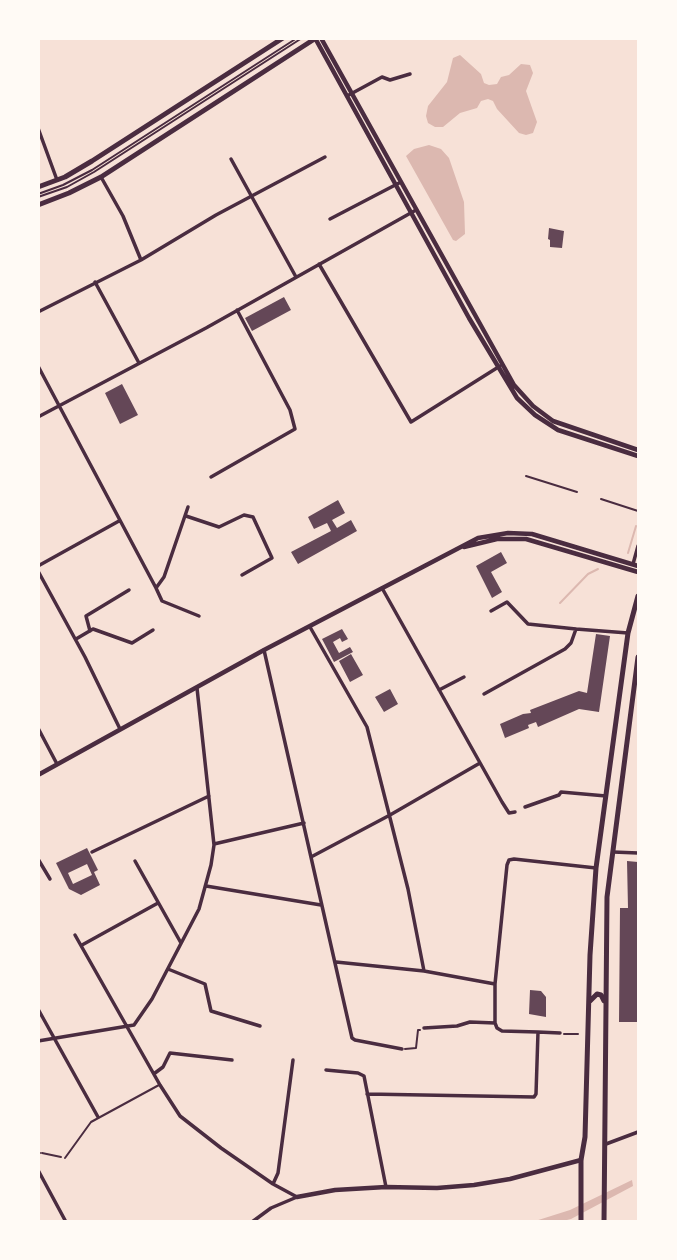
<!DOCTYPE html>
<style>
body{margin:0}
#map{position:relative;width:677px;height:1260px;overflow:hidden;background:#f7e1d7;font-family:Ubuntu,sans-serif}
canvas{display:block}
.frame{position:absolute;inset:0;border:40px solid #fffaf5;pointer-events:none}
</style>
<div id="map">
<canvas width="677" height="1260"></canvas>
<div class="frame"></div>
</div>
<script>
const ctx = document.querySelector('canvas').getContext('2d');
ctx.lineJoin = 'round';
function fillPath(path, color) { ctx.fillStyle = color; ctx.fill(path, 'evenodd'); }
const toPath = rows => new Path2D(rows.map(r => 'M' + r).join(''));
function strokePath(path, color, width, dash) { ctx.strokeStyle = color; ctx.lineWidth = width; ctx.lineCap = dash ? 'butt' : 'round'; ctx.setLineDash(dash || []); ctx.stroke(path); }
fillPath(toPath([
 [460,55,481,74,484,83,489,85,497,84,501,77,509,75,521,64,530,65,533,73,526,91,537,122,533,133,526,135,519,133,497,109,493,101,488,99,481,101,477,108,460,113,443,127,435,127,428,123,426,116,428,106,447,82,453,58],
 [429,145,441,149,449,158,464,202,465,234,456,241,453,240,406,156,414,149],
 [632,1180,633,1186,571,1219,563,1221,532,1222,570,1210]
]), '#dcb8b0');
strokePath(toPath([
 [628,553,636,526],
 [560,603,588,574,598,569]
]), '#dcb8b0', 2);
fillPath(toPath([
 [549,228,564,231,562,248,550,247,550,240,548,239],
 [284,297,291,310,252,331,245,318],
 [122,384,138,415,120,424,105,393],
 [338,500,345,513,332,520,337,528,351,520,357,531,298,564,291,552,331,531,327,523,314,529,308,517],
 [501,552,507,563,491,572,502,592,492,598,476,566],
 [342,629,348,639,342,642,340,638,333,642,339,653,350,647,353,652,334,662,322,639],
 [596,634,610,636,599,712,579,709,538,727,536,722,528,725,529,728,505,738,500,724,523,714,531,713,530,710,579,691,587,693],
 [351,654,363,675,350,682,339,661],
 [390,689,398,704,384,712,375,697],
 [87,848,98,870,94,872,100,885,81,895,69,889,56,863],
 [87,864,92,875,73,884,68,873],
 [627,861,638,862,638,1022,619,1022,620,908,628,908],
 [530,990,541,991,546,997,546,1017,529,1014]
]), '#644757');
strokePath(toPath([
 [526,476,577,492],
 [601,499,638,511],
 [564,1034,578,1034],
 [405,1049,416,1048,418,1030,420,1030],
 [42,1153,61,1157]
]), '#4a2c40', 2);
strokePath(toPath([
 [38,194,63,185,92,170,297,38],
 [38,197,67,187,94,172,302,38],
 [38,1153,40,1153],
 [65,1158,91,1122,159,1085]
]), '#4a2c40', 2);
strokePath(toPath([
 [347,96,382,77,390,80,410,74],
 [38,128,57,180],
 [231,159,296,277],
 [101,177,123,216,141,260],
 [330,219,401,182],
 [319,264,411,422,500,366],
 [95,282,139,363],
 [38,312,141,260,216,215,325,157],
 [38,366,156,588],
 [38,417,206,328,416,210],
 [211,477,295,429,290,410,237,310],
 [188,507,164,577,156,588,162,601,199,616],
 [186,516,219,527,244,515,253,517,272,558,242,575],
 [633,564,638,546],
 [38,566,119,521],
 [38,571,85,657,120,729],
 [382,588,502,802,509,813,515,812],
 [491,611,507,602,528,624,576,629],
 [310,627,367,727,408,889,424,971],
 [90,631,86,616,129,590],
 [76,639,93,629,132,643,153,630],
 [264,650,352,1038,355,1040,402,1049],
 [439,690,464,677],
 [484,694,565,649,571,643,576,629,628,633],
 [38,728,57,764],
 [525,807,559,795,561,792,606,796],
 [214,844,304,823],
 [92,852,209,796],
 [613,852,638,853],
 [311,857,390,815,480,763],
 [38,859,50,879],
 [135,861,181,943],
 [206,886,321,905],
 [75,935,160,1085,180,1116,221,1148,273,1184,297,1197],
 [82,945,158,903],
 [336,962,424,971,495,984],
 [168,969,205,984,211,1011,260,1026],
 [38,1009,98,1117],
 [424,1028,457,1026,470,1022,495,1023],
 [538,1032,560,1033],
 [38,1041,134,1025,152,999,199,909,211,865,214,845,197,688],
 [326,1070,358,1073,364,1076,386,1187],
 [155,1073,163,1067,170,1053,232,1060],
 [367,1094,534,1097,536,1094,538,1032,502,1031,497,1028,495,1023,495,984,507,865,509,860,514,859,596,868],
 [606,1144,638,1132],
 [38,1170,66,1222],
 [273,1184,278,1173,293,1060],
 [252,1222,271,1208,297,1197]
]), '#4a2c40', 3.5);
strokePath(toPath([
 [297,1197,335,1190,386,1187,437,1188,474,1185,510,1179,581,1160]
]), '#4a2c40', 4.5);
strokePath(toPath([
 [315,38,469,318,517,398,535,415,558,430,638,456],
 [321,38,514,385,533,406,553,421,638,450],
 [464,547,497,539,526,539,638,572],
 [38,775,264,650,478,538,508,533,532,534,638,566]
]), '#4a2c40', 4.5);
strokePath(toPath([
 [38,187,65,177,92,161,283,38],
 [38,205,69,193,101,177,316,38],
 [590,1001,597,994,601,995,604,1001],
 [581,1222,581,1160,585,1137,590,955,596,868,628,633,638,596],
 [604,1222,607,897,638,657]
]), '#4a2c40', 5);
</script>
